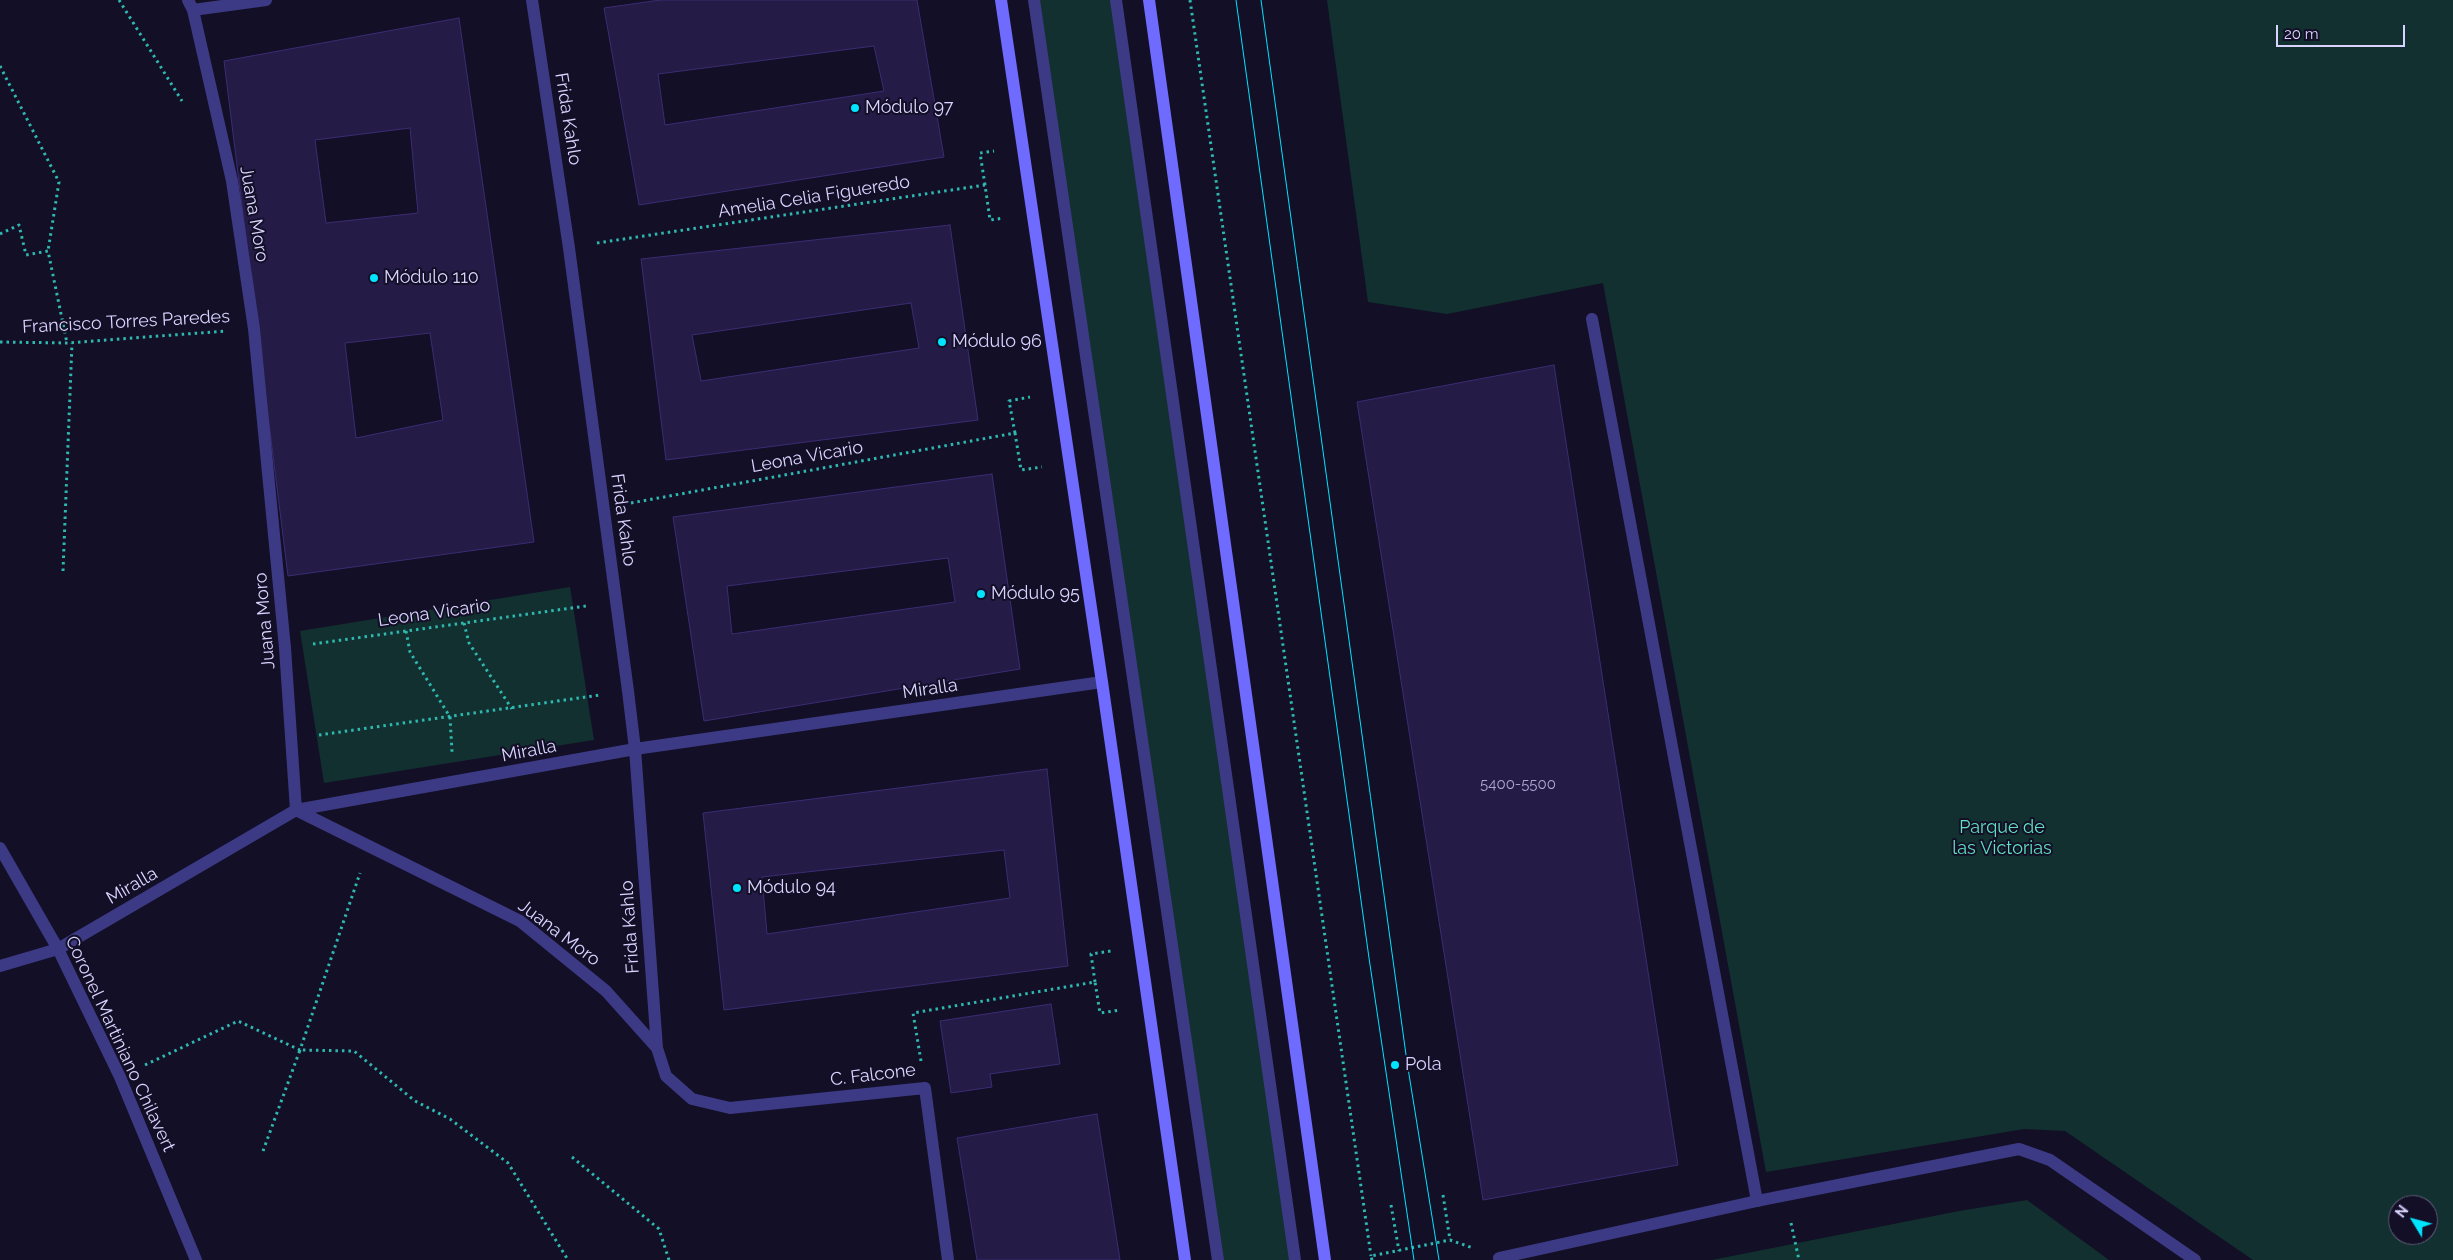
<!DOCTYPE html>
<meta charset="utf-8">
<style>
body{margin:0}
#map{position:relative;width:2453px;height:1260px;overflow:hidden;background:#130f26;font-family:Raleway,sans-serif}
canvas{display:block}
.north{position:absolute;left:2388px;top:1195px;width:50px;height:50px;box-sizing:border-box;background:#130f26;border:1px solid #625e7d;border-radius:50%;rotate:307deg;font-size:14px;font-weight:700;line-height:20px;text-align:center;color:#d9d4ff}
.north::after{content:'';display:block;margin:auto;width:18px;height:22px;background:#00e5ff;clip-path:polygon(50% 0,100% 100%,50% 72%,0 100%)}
.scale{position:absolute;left:2276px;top:25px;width:129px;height:22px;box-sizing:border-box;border:2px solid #d9d4ff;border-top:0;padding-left:6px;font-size:15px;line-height:18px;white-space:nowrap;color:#d9d4ff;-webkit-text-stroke:4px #130f26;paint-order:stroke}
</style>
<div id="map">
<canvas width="2453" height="1260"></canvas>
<div class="north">N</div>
<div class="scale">20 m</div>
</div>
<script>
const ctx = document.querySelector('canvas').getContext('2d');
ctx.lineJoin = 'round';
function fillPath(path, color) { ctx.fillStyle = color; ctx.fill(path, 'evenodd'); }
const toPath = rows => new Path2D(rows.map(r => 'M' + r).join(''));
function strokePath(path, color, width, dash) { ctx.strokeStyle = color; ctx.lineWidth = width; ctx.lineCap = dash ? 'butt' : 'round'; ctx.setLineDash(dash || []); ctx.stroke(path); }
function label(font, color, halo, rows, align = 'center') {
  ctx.font = font + ' Raleway,sans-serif'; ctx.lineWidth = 4; ctx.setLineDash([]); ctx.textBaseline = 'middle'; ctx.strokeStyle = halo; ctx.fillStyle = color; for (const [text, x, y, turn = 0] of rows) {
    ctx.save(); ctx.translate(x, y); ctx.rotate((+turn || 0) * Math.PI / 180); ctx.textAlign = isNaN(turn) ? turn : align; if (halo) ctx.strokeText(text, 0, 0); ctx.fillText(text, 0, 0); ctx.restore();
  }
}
fillPath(toPath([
 [1034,0,1116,0,1295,1260,1218,1260],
 [1327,0,2453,0,2453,1260,2253,1260,2065,1131,2024,1129,1766,1172,1603,283,1447,314,1368,302],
 [2398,1205,2428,1205,2428,1235,2398,1235],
 [570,587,594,740,324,783,300,631],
 [2027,1200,2109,1260,1712,1260,1959,1211]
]), '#12302f');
const building = toPath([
 [660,0,917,0,944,157,639,205,604,8,660,0],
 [874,46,884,91,665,125,658,74,874,46],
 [459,18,534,542,288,576,224,61,459,18],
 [410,128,418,213,326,223,315,140,410,128],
 [430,333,443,420,356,438,345,343,430,333],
 [950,225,978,420,666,460,641,259,950,225],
 [911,303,919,348,701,381,692,335,911,303],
 [1554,365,1678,1165,1483,1200,1357,402,1554,365],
 [992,474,1020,669,704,721,673,517,992,474],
 [948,558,955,602,732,634,727,586,948,558],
 [1047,769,1068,966,724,1010,703,813,1047,769],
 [1004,850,1010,898,767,934,762,877,1004,850],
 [1051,1004,1060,1064,990,1074,992,1087,951,1093,940,1021,1051,1004],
 [1097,1114,1120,1260,977,1260,957,1138,1097,1114]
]);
fillPath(building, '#241b47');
strokePath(building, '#3b2d73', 1);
strokePath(toPath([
 [119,0,182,101],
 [1190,0,1371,1256],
 [0,66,59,182,48,251],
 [985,185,980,153,994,151],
 [0,234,19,225,26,255,48,251,67,343],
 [597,243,985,185,990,220,1004,218],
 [0,342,67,343,226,331],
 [1015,433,1009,401,1030,397],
 [631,503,1015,433,1021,470,1042,467],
 [63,571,72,343],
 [464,623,469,643,512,709],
 [406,631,410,652,450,717,452,752],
 [313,644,586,606],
 [319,735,600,695],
 [1095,982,1091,954,1111,951],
 [921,1061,913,1013,1095,982,1100,1013,1120,1010],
 [145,1065,238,1021,300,1050,360,873],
 [263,1151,300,1050,354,1051,415,1101,450,1119,508,1163,568,1260],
 [572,1157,659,1229,669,1260],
 [1443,1195,1450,1240],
 [1391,1205,1399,1251],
 [1791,1223,1799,1260],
 [1372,1260,1371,1256,1450,1240,1473,1248]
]), '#2fb8b0', 3, [2.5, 4]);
strokePath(toPath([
 [1034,0,1218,1260],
 [1116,0,1295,1260],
 [1592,319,1757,1201]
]), '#3d3a85', 12);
strokePath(toPath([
 [188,0,193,10,232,181,254,329,285,648,296,810,520,921,606,991,657,1048],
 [532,0,569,248,628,691,635,749,657,1048,666,1076,692,1099,730,1108,925,1088,948,1260],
 [193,10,266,0],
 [0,848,58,949,120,1077,196,1260],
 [0,966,58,949,296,810,635,749,1102,682],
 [1499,1258,1757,1201,2019,1149,2050,1160,2195,1260]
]), '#3d3a85', 12);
strokePath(toPath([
 [1001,0,1102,682,1185,1260],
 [1149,0,1325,1260]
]), '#6f6bff', 12);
strokePath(toPath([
 [1236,0,1369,958,1414,1260],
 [1261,0,1407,1062,1439,1260]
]), '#00e5ff', 1);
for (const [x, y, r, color] of [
 [855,108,5,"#00e5ff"],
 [374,278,5,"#00e5ff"],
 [942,342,5,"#00e5ff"],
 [981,594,5,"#00e5ff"],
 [737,888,5,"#00e5ff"],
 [1395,1065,5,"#00e5ff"]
]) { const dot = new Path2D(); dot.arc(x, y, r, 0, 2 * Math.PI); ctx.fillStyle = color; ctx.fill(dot); strokePath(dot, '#130f26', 2); }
label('15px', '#aca6d1', null, [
 ["5400-5500",1518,784]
]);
label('18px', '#d9d4ff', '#130f26', [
 ["Módulo 97",865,108],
 ["Módulo 110",384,278],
 ["Módulo 96",952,342],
 ["Módulo 95",991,594],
 ["Módulo 94",747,888],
 ["Pola",1405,1065]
], 'left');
label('18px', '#d9d4ff', '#130f26', [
 ["Frida Kahlo",568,119,81],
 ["Amelia Celia Figueredo",814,197,-9],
 ["Juana Moro",254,214,80],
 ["Francisco Torres Paredes",126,322,-3],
 ["Leona Vicario",807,457,-10],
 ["Frida Kahlo",623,520,82],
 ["Leona Vicario",434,613,-8],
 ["Juana Moro",265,621,-95],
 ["Miralla",930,689,-8],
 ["Miralla",529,751,-11],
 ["Miralla",132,886,-30],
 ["Frida Kahlo",630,927,-94],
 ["Juana Moro",559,933,37],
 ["Coronel Martiniano Chilavert",120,1044,65],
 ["C. Falcone",873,1075,-7]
]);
label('18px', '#5fe0c0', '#130f26', [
 ["Parque de",2002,828],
 ["las Victorias",2002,849]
]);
</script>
